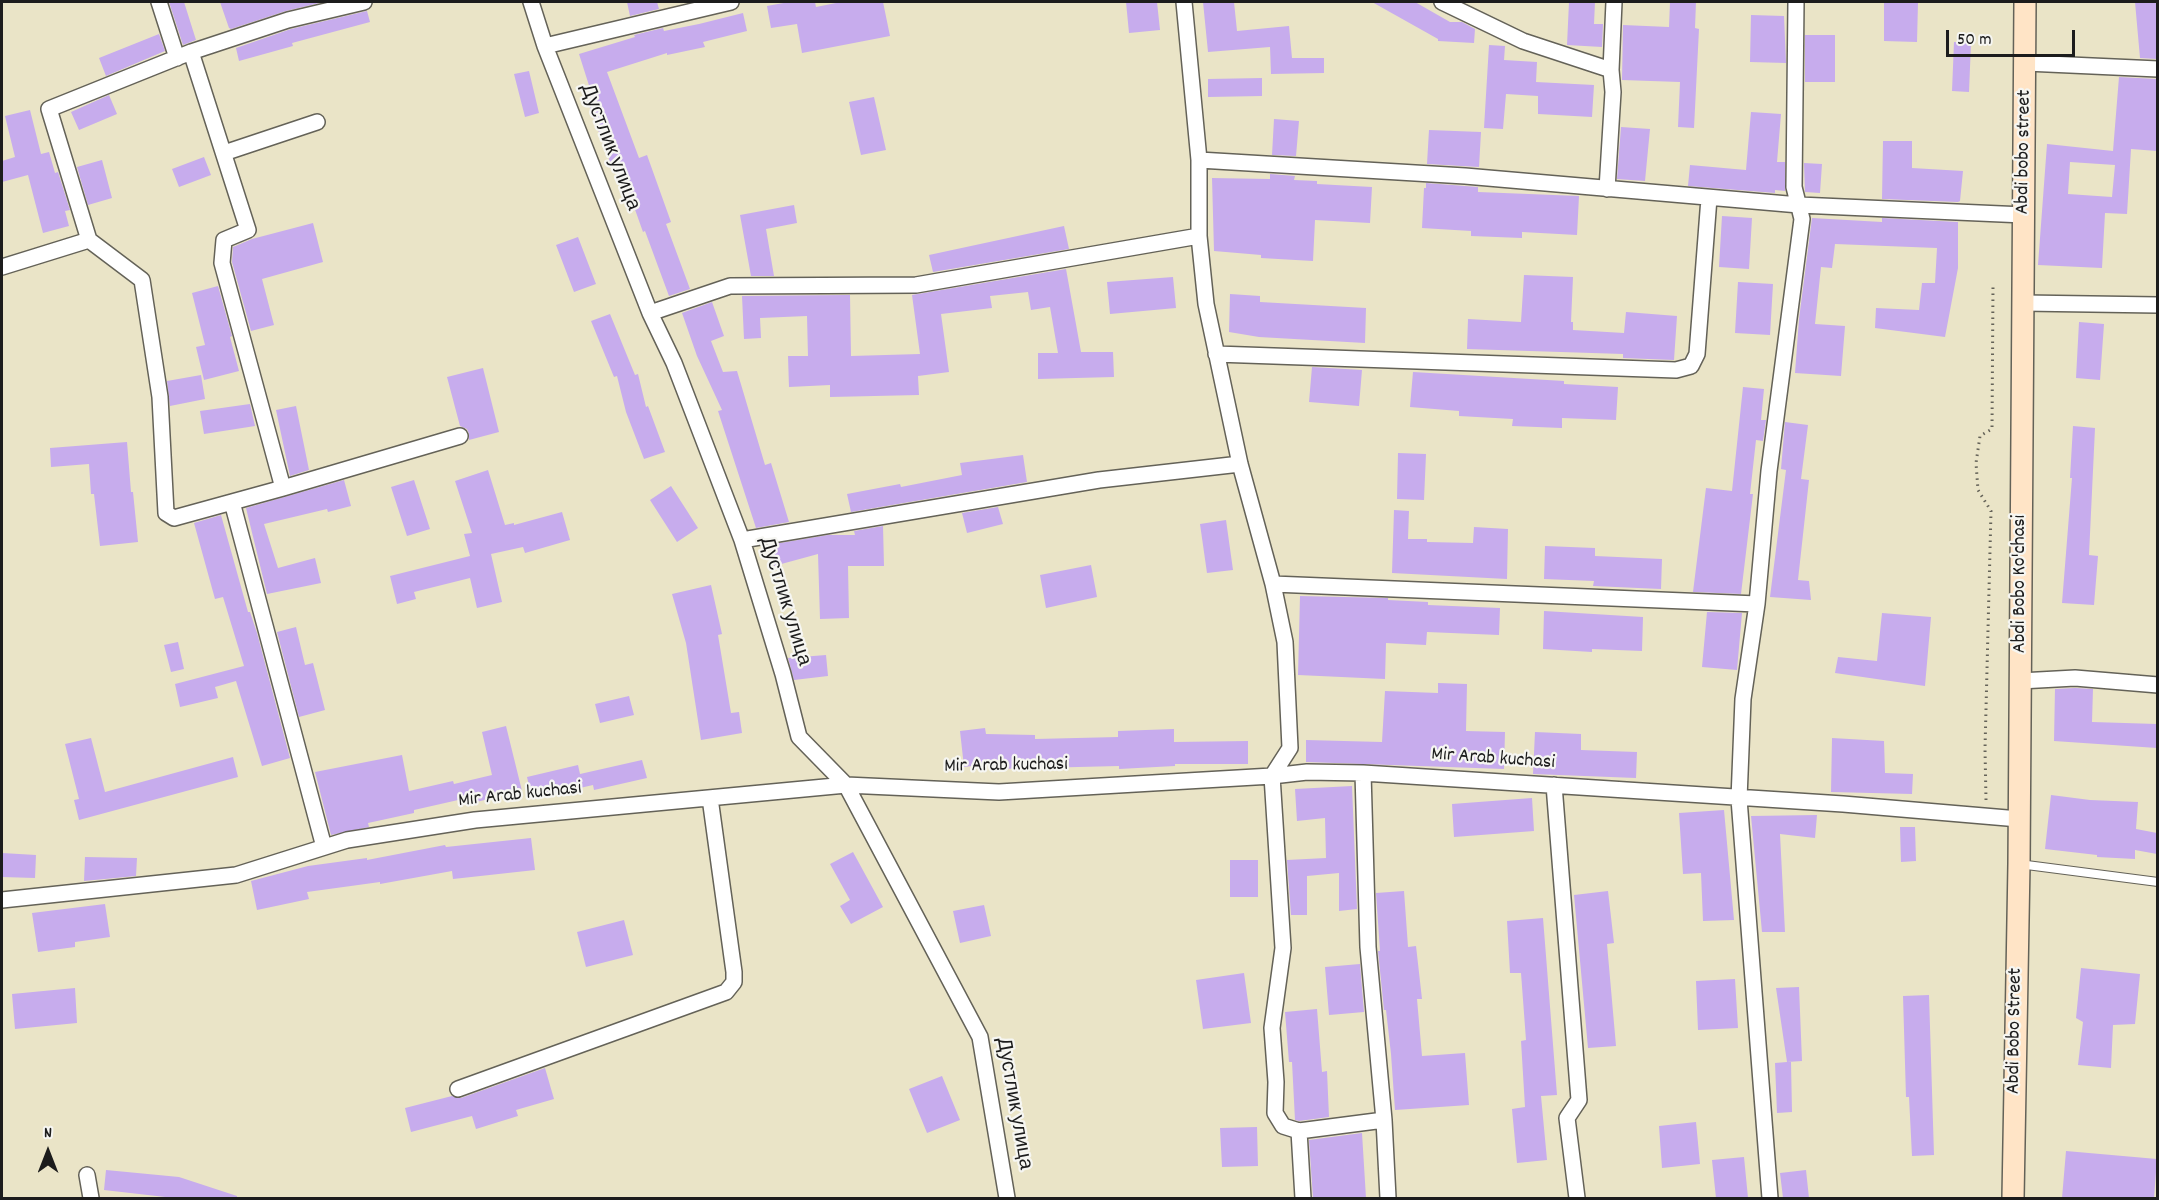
<!DOCTYPE html>
<meta charset="utf-8">
<style>
body{margin:0}
#map{position:relative;width:2159px;height:1200px;overflow:hidden;background:#eae4c7;font-family:Dekko,sans-serif}
canvas{display:block}
.frame{position:absolute;inset:0;border:3px solid #1c1c1c;pointer-events:none}
.north{position:absolute;left:18px;top:1122px;width:60px;height:60px;-webkit-text-stroke:4px #f6f6f2;paint-order:stroke;rotate:0deg;font-size:16px;font-weight:700;line-height:24px;text-align:center;color:#1c1c1c}
.north::after{content:'';display:block;margin:auto;width:21px;height:27px;background:#1c1c1c;clip-path:polygon(50% 0,100% 100%,50% 72%,0 100%)}
.scale{position:absolute;left:1946px;top:30px;width:129px;height:27px;box-sizing:border-box;border:3px solid #1c1c1c;border-top:0;padding-left:8px;font-size:18px;line-height:21px;white-space:nowrap;color:#1c1c1c;-webkit-text-stroke:4px #f6f6f2;paint-order:stroke}
</style>
<div id="map">
<canvas width="2159" height="1200"></canvas>
<div class="frame"></div>
<div class="north">N</div>
<div class="scale">50 m</div>
</div>
<script>
const ctx = document.querySelector('canvas').getContext('2d');
ctx.lineJoin = 'round';
function fillPath(path, color) { ctx.fillStyle = color; ctx.fill(path, 'evenodd'); }
const toPath = rows => new Path2D(rows.map(r => 'M' + r).join(''));
function strokePath(path, color, width, dash) { ctx.strokeStyle = color; ctx.lineWidth = width; ctx.lineCap = dash ? 'butt' : 'round'; ctx.setLineDash(dash || []); ctx.stroke(path); }
function label(font, color, halo, rows, align = 'center') {
  ctx.font = font + ' Dekko,sans-serif'; ctx.lineWidth = 4.5; ctx.setLineDash([]); ctx.textBaseline = 'middle'; ctx.strokeStyle = halo; ctx.fillStyle = color; for (const [text, x, y, turn = 0] of rows) {
    ctx.save(); ctx.translate(x, y); ctx.rotate((+turn || 0) * Math.PI / 180); ctx.textAlign = isNaN(turn) ? turn : align; if (halo) ctx.strokeText(text, 0, 0); ctx.fillText(text, 0, 0); ctx.restore();
  }
}
fillPath(toPath([
 [169,2,184,2,196,40,183,45],
 [220,2,324,2,286,11,231,29,229,28],
 [627,2,657,2,659,9,630,16],
 [789,2,815,2,816,7,841,2,883,2,890,36,802,53,797,24,771,28,767,6],
 [1126,2,1157,2,1160,30,1129,33],
 [1203,2,1234,2,1237,31,1289,26,1292,58,1324,58,1324,73,1271,74,1270,47,1208,52],
 [1372,2,1415,2,1450,22,1462,22,1475,29,1474,43,1438,41,1438,39],
 [1569,2,1595,2,1594,24,1603,24,1602,47,1567,45],
 [1670,2,1696,2,1695,28,1699,29,1694,128,1678,127,1680,82,1622,80,1623,25,1669,27],
 [1884,2,1918,2,1917,42,1884,41],
 [2135,2,2157,2,2157,59,2140,58],
 [367,11,370,22,292,43,293,46,239,61,236,48,291,29],
 [743,13,747,31,703,42,705,47,667,55,667,53,607,72,639,158,647,155,671,222,666,224,690,289,669,296,645,231,643,232,617,159,610,162,587,100,593,98,579,54,635,37,634,35,663,28,664,31,699,24],
 [1751,15,1784,16,1786,63,1750,62],
 [159,34,165,51,106,76,99,58],
 [1805,35,1835,35,1835,82,1805,82],
 [1954,42,1971,43,1969,92,1952,91],
 [1489,45,1505,46,1504,60,1537,62,1536,82,1594,85,1592,117,1538,114,1538,96,1506,94,1503,129,1484,128],
 [529,71,539,113,525,117,514,74],
 [2119,77,2157,79,2157,151,2131,149,2127,214,2105,213,2102,268,2038,265,2047,144,2113,151],
 [2070,162,2115,165,2112,197,2068,194],
 [1262,78,1262,96,1208,97,1208,79],
 [109,95,117,114,79,130,71,112],
 [874,97,886,150,861,155,849,102],
 [30,110,41,154,49,152,55,173,58,172,70,210,65,211,69,226,43,233,28,175,2,182,2,161,15,157,5,116],
 [1751,112,1781,114,1777,162,1785,162,1785,191,1775,190,1775,193,1688,186,1690,165,1746,170],
 [1274,119,1299,121,1296,156,1272,155],
 [1621,127,1650,129,1645,181,1617,179],
 [1429,130,1481,132,1479,167,1427,164],
 [1883,141,1912,141,1912,168,1963,171,1960,201,1958,202,1882,199],
 [204,157,211,175,179,187,172,169],
 [102,160,112,198,88,205,77,167],
 [1804,163,1822,164,1820,193,1805,192],
 [1270,174,1295,176,1294,180,1317,181,1317,184,1372,187,1370,223,1315,220,1313,261,1261,258,1261,255,1214,251,1212,178,1270,179],
 [1426,183,1478,187,1478,192,1579,196,1577,235,1522,232,1522,238,1471,236,1471,231,1422,228,1424,188,1426,188],
 [794,205,797,223,766,229,774,276,751,276,740,215],
 [1722,216,1752,218,1749,269,1719,267],
 [1812,218,1882,222,1882,218,1958,222,1958,268,1945,337,1875,328,1876,308,1919,310,1922,283,1935,283,1937,248,1835,244,1832,268,1821,267,1815,324,1845,326,1841,376,1795,373,1799,319],
 [313,223,323,262,262,279,274,325,251,331,232,262,233,247,252,239],
 [1064,226,1069,249,933,272,929,255],
 [578,237,596,284,574,292,556,245],
 [1066,269,1081,352,1113,352,1114,377,1038,379,1038,353,1058,353,1050,307,1031,310,1028,292,990,296,992,308,941,314,949,372,918,376,919,395,830,397,830,385,789,387,788,356,808,356,807,316,760,318,761,338,744,339,742,296,850,295,851,356,920,354,912,295],
 [1524,275,1573,277,1571,322,1573,322,1573,330,1624,333,1626,312,1677,316,1674,360,1623,358,1623,354,1467,349,1468,319,1521,322],
 [1173,277,1176,308,1110,314,1107,282],
 [1738,282,1773,284,1770,335,1735,333],
 [218,286,232,336,230,337,239,371,204,380,196,347,205,345,192,293],
 [1230,294,1260,296,1260,302,1366,308,1365,343,1259,337,1229,332],
 [712,302,724,336,711,341,723,372,737,371,765,465,771,463,789,522,756,528,718,411,722,410,697,356,682,313],
 [610,314,635,375,638,374,646,407,648,406,665,452,644,459,626,412,617,376,614,377,591,321],
 [2079,322,2104,324,2100,380,2076,378],
 [1312,367,1362,370,1359,406,1309,402],
 [483,368,499,432,469,440,469,434,467,429,460,426,447,377],
 [1413,372,1564,381,1564,384,1618,387,1616,420,1562,418,1562,428,1512,426,1513,419,1459,416,1459,411,1410,407],
 [201,375,205,399,170,406,167,381],
 [1743,387,1764,389,1761,420,1766,420,1763,441,1756,440,1750,494,1753,494,1741,594,1693,592,1706,488,1732,491],
 [250,404,255,426,204,434,200,411],
 [296,406,309,470,290,476,276,410],
 [1785,422,1808,425,1801,479,1809,480,1798,580,1809,581,1811,600,1770,597,1786,470,1781,469],
 [2073,426,2095,428,2089,555,2098,556,2094,605,2062,603,2072,478,2070,478],
 [127,442,131,492,133,492,138,542,100,546,94,494,91,494,89,464,51,467,50,448],
 [1398,453,1426,454,1424,500,1397,499],
 [1023,455,1027,482,851,512,847,494,900,484,901,487,962,475,960,463],
 [488,470,505,525,514,523,514,525,562,512,570,540,525,553,523,547,491,554,502,602,477,608,470,578,414,592,416,599,397,604,390,576,470,556,464,534,472,533,455,481],
 [344,480,351,506,328,512,327,509,264,524,278,568,315,558,321,583,267,594,246,508],
 [414,480,430,529,407,536,391,487],
 [671,486,698,528,677,542,650,500],
 [998,507,1003,524,967,533,962,513],
 [1394,510,1409,511,1408,539,1427,539,1427,542,1473,543,1474,527,1508,529,1507,579,1392,573],
 [221,515,248,612,250,612,257,633,290,758,262,766,236,681,215,687,218,698,180,707,175,684,244,666,223,597,215,599,194,523],
 [1226,520,1233,570,1207,573,1200,524],
 [883,526,884,566,848,566,849,618,820,619,818,554,774,566,768,545,828,535,855,535,854,531],
 [1545,546,1595,548,1595,556,1662,559,1661,589,1593,586,1594,581,1544,579],
 [1091,565,1097,597,1046,608,1040,575],
 [711,585,722,634,718,635,731,713,739,712,742,733,701,740,686,643,672,594],
 [1300,596,1388,598,1388,600,1428,602,1428,605,1500,608,1499,635,1427,632,1426,645,1386,643,1385,679,1298,675],
 [1544,611,1643,617,1642,651,1592,649,1592,652,1543,649],
 [1707,612,1742,613,1737,670,1702,667],
 [1882,613,1931,617,1925,686,1835,673,1838,657,1877,661],
 [296,627,305,665,313,663,325,710,299,717,277,632],
 [178,642,184,669,171,672,164,645],
 [826,655,828,676,794,680,788,658],
 [1438,683,1467,684,1466,731,1505,732,1504,769,1306,762,1306,740,1382,742,1385,691,1438,693],
 [2075,688,2093,689,2092,722,2157,724,2157,748,2054,741,2055,689],
 [629,696,634,715,600,723,595,704],
 [506,726,522,791,468,804,467,798,414,810,414,813,368,823,369,827,331,835,315,772,402,755,409,791,453,781,454,784,492,775,482,732],
 [985,728,986,734,1035,735,1035,739,1118,737,1118,731,1174,729,1174,742,1248,741,1248,764,1175,764,1175,766,1119,769,1119,766,997,769,997,763,964,767,960,731],
 [1535,732,1581,734,1581,750,1637,752,1636,778,1533,774],
 [91,738,105,792,233,757,238,777,79,820,74,800,79,799,65,744],
 [1832,738,1884,741,1885,773,1913,774,1912,794,1831,792],
 [642,760,647,778,594,790,593,785,532,799,527,777,578,765,580,774],
 [1352,786,1357,909,1339,911,1339,873,1307,876,1307,915,1291,915,1287,860,1326,858,1325,818,1297,821,1295,789],
 [2051,795,2090,800,2138,802,2136,829,2157,833,2157,854,2135,850,2135,859,2097,857,2097,855,2045,849],
 [1532,798,1534,831,1454,837,1452,804],
 [1724,810,1734,920,1703,921,1701,873,1683,874,1679,813],
 [1817,815,1815,838,1780,834,1785,932,1762,932,1751,816],
 [1900,827,1915,827,1916,861,1901,862],
 [531,838,535,870,453,879,452,871,380,884,380,882,307,892,309,899,257,910,251,881,308,866,367,858,367,860,445,845,446,847],
 [853,852,883,907,851,924,840,906,850,900,830,864],
 [2,853,36,855,35,878,2,877],
 [85,857,137,858,136,876,84,881],
 [1230,860,1258,860,1258,897,1230,897],
 [1404,891,1408,947,1416,946,1422,999,1417,999,1422,1056,1465,1053,1469,1105,1395,1110,1391,1054,1386,1010,1384,1010,1378,951,1380,951,1376,893],
 [1608,891,1614,943,1607,944,1616,1046,1588,1048,1574,895],
 [105,904,110,937,75,942,75,947,38,952,32,913],
 [984,905,991,936,960,943,953,911],
 [1543,918,1557,1095,1541,1096,1547,1160,1517,1163,1512,1109,1525,1107,1521,1041,1526,1040,1521,973,1510,973,1507,921],
 [624,920,633,955,586,967,577,932],
 [1360,964,1364,1012,1329,1015,1325,967],
 [2081,968,2140,974,2135,1024,2113,1025,2111,1068,2078,1065,2083,1022,2076,1018],
 [1244,973,1251,1023,1203,1029,1196,980],
 [1735,979,1738,1028,1698,1030,1696,981],
 [1799,987,1802,1061,1787,1062,1776,988],
 [75,988,77,1023,15,1029,12,994],
 [1929,995,1934,1155,1912,1156,1909,1097,1906,1097,1903,996],
 [1317,1009,1322,1072,1327,1071,1329,1117,1299,1121,1295,1120,1292,1062,1289,1062,1285,1012],
 [1787,1062,1791,1062,1792,1112,1777,1113,1775,1063],
 [545,1068,554,1099,516,1110,518,1116,476,1129,472,1116,411,1132,405,1108,452,1096,461,1098],
 [942,1076,960,1120,927,1133,909,1089],
 [1696,1122,1700,1164,1662,1168,1659,1126],
 [1257,1127,1258,1166,1222,1167,1220,1128],
 [1362,1133,1366,1198,1313,1198,1309,1140],
 [2066,1151,2157,1159,2154,1198,2062,1198],
 [1744,1157,1748,1198,1716,1198,1712,1160],
 [106,1170,179,1177,237,1196,237,1198,174,1198,104,1190],
 [1806,1170,1809,1198,1783,1198,1780,1173]
]), '#c7aced');
const lane = toPath([
 [2019,864,2158,882]
]);
const street = toPath([
 [159,2,177,58],
 [364,2,288,20,191,52,49,109,89,240,142,280,160,397,166,513,174,518,283,488,460,436],
 [531,2,545,46,650,313,674,363,742,540,783,674,799,737,846,785,980,1037,1007,1198],
 [1184,2,1199,160,1199,236,1206,304,1240,464,1273,584,1285,642,1290,748,1272,776,1283,948,1272,1028,1276,1082,1275,1113,1283,1126,1299,1131,1303,1198],
 [1442,2,1523,41,1611,70,1614,2],
 [545,46,731,2],
 [191,52,248,230,224,240,222,263,283,488],
 [2026,63,2158,69],
 [224,153,317,122],
 [1199,160,1465,176,1799,205,2024,215],
 [1607,189,1613,92,1611,70],
 [2,267,89,240],
 [2023,303,2158,305],
 [650,313,730,286,916,285,1199,236],
 [1216,354,1676,370,1691,366,1697,354,1709,198],
 [232,502,324,847],
 [742,540,1099,480,1240,464],
 [1273,584,1757,604],
 [2020,681,2075,678,2158,685],
 [1363,773,1368,947,1384,1120,1388,1198],
 [1554,785,1579,1100,1567,1118,1577,1198],
 [2,900,236,875,347,840,475,820,846,785,999,792,1272,776,1307,772,1363,773,1843,804,2019,819],
 [458,1089,726,992,734,982,734,972,710,798],
 [1299,1131,1384,1120],
 [87,1175,91,1198],
 [1770,1198,1739,799,1743,699,1757,604,1769,471,1802,219,1794,187,1796,2]
]);
const secondary = toPath([
 [2013,1198,2019,864,2025,2]
]);
strokePath(lane, '#646258', 10);
strokePath(street, '#646258', 18);
strokePath(secondary, '#646258', 24);
strokePath(toPath([
 [1986,800,1985,749,1991,511,1978,490,1976,463,1980,436,1992,429,1993,286]
]), '#646258', 3, [1.5, 4.5]);
strokePath(lane, '#fff', 8);
strokePath(street, '#fff', 15);
strokePath(secondary, '#ffe4c6', 21);
label('20px', '#1c1c1c', '#f6f6f2', [
 ["Дустлик улица",608,148,69],
 ["Abdi bobo street",2025,152,-89],
 ["Abdi Bobo Ko'chasi",2021,584,-90],
 ["Дустлик улица",783,602,73],
 ["Mir Arab kuchasi",1493,760,4],
 ["Mir Arab kuchasi",1006,767,-1],
 ["Mir Arab kuchasi",520,796,-6],
 ["Abdi Bobo Street",2016,1031,-89],
 ["Дустлик улица",1012,1104,80]
]);
</script>
